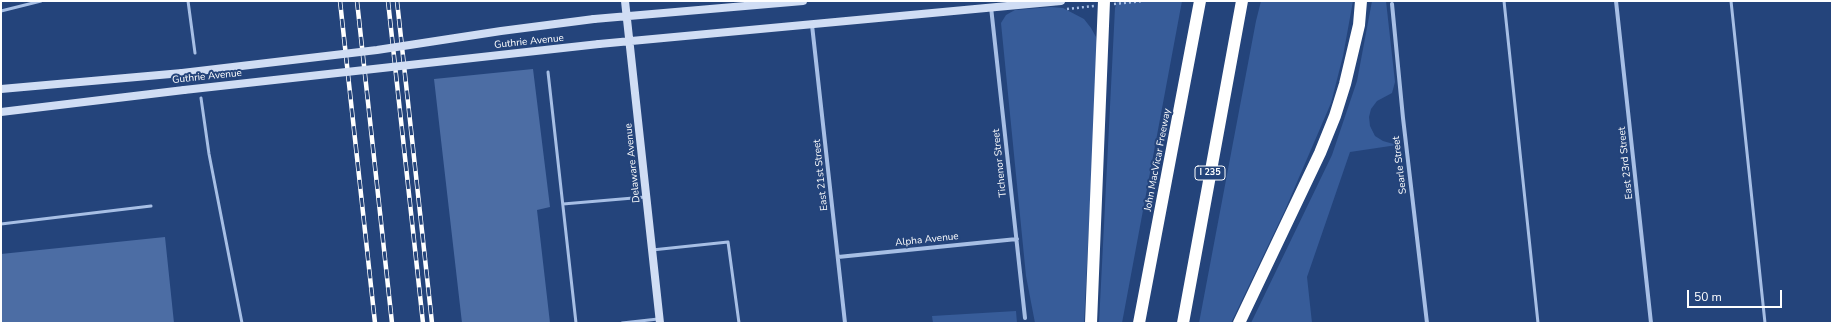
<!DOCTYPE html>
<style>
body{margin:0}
#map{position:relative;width:1833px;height:324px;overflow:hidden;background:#24447b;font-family:"Nunito Sans",sans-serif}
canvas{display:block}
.frame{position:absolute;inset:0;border:2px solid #fff;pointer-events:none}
.scale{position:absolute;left:1687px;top:290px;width:95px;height:18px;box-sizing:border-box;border:2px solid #fff;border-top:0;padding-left:5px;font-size:12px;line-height:14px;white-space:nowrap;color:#fff;-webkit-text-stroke:3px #24447b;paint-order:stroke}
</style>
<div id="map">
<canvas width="1833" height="324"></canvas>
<div class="frame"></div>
<div class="scale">50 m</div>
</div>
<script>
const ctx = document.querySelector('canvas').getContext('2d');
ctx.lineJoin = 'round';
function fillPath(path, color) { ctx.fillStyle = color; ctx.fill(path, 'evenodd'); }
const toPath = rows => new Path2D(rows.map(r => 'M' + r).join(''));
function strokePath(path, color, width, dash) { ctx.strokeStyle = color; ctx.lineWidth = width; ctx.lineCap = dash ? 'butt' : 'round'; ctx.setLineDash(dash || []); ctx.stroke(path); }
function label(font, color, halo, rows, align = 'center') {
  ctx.font = font + ' "Nunito Sans",sans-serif'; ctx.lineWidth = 4; ctx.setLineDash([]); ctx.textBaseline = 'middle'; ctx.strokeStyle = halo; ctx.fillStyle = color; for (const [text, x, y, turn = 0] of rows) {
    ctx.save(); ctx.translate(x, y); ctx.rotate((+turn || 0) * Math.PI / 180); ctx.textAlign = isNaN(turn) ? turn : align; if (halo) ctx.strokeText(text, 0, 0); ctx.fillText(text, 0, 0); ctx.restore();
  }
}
fillPath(toPath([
 [1117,1,1182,1,1122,323,1099,323,1115,8],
 [1261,1,1353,1,1343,56,1331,103,1285,210,1231,323,1199,323,1256,21],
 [1372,1,1386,1,1395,82,1392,93,1377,101,1371,109,1369,117,1370,126,1375,136,1383,141,1397,145,1350,152,1307,277,1312,323,1251,323,1332,155,1357,81],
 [1051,7,1063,8,1084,19,1091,28,1096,37,1098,48,1084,323,1035,323,1026,276,1001,23,1006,15,1015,10],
 [1016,311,1017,323,933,323,932,316]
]), '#375c99');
fillPath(toPath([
 [533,69,550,207,537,210,550,323,462,323,434,79],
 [165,237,174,323,1,323,1,254]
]), '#4c6da4');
strokePath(toPath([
 [1114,4,1144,1],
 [1067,9,1094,6]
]), '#a7bfe5', 2.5, [2, 3]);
strokePath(toPath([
 [188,1,195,53],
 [1504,1,1538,323],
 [1731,1,1765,323],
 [1,11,41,1],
 [548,72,576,323],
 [201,98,209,154,242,323],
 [563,204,645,197],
 [1,224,151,206],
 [652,250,728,242,739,323],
 [622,323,658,319]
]), '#a7bfe5', 3);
strokePath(toPath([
 [1616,1,1651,323],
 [1392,4,1403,118,1427,323],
 [991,7,1025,318],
 [812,25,845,323],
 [838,257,1017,239]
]), '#a7bfe5', 4);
strokePath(toPath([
 [625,1,660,323],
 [594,19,803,1],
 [599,44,1061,1],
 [1,89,182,73],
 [1,112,184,90]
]), '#d0ddf4', 8);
strokePath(toPath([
 [1091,323,1104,1],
 [1139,323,1200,1],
 [1183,323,1242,1],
 [1239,323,1320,153,1335,116,1345,84,1359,25,1361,1]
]), '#fff', 12);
const rail = toPath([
 [340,1,375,323],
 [357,1,392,323],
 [388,1,423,323],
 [397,1,432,323]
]);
strokePath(rail, '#fff', 4.5);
strokePath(rail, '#24447b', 3, [9]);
strokePath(toPath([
 [182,73,377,50,501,31,594,19],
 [184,90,599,44]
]), '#d0ddf4', 8);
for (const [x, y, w] of [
 [1210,173,30]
]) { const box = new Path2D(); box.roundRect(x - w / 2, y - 7, w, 14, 3); ctx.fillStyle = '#24447b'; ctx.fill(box); strokePath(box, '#fff', 1); }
label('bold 9px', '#fff', null, [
 ["I 235",1210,173]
]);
label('10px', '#fff', '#24447b', [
 ["Guthrie Avenue",529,42,-6],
 ["Guthrie Avenue",207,77,-6],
 ["John MacVicar Freeway",1158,160,-79],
 ["Delaware Avenue",633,163,-96],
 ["Tichenor Street",1000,163,-96],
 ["East 23rd Street",1626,163,-96],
 ["Searle Street",1400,165,-97],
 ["East 21st Street",821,175,-96],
 ["Alpha Avenue",927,240,-6]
]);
</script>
